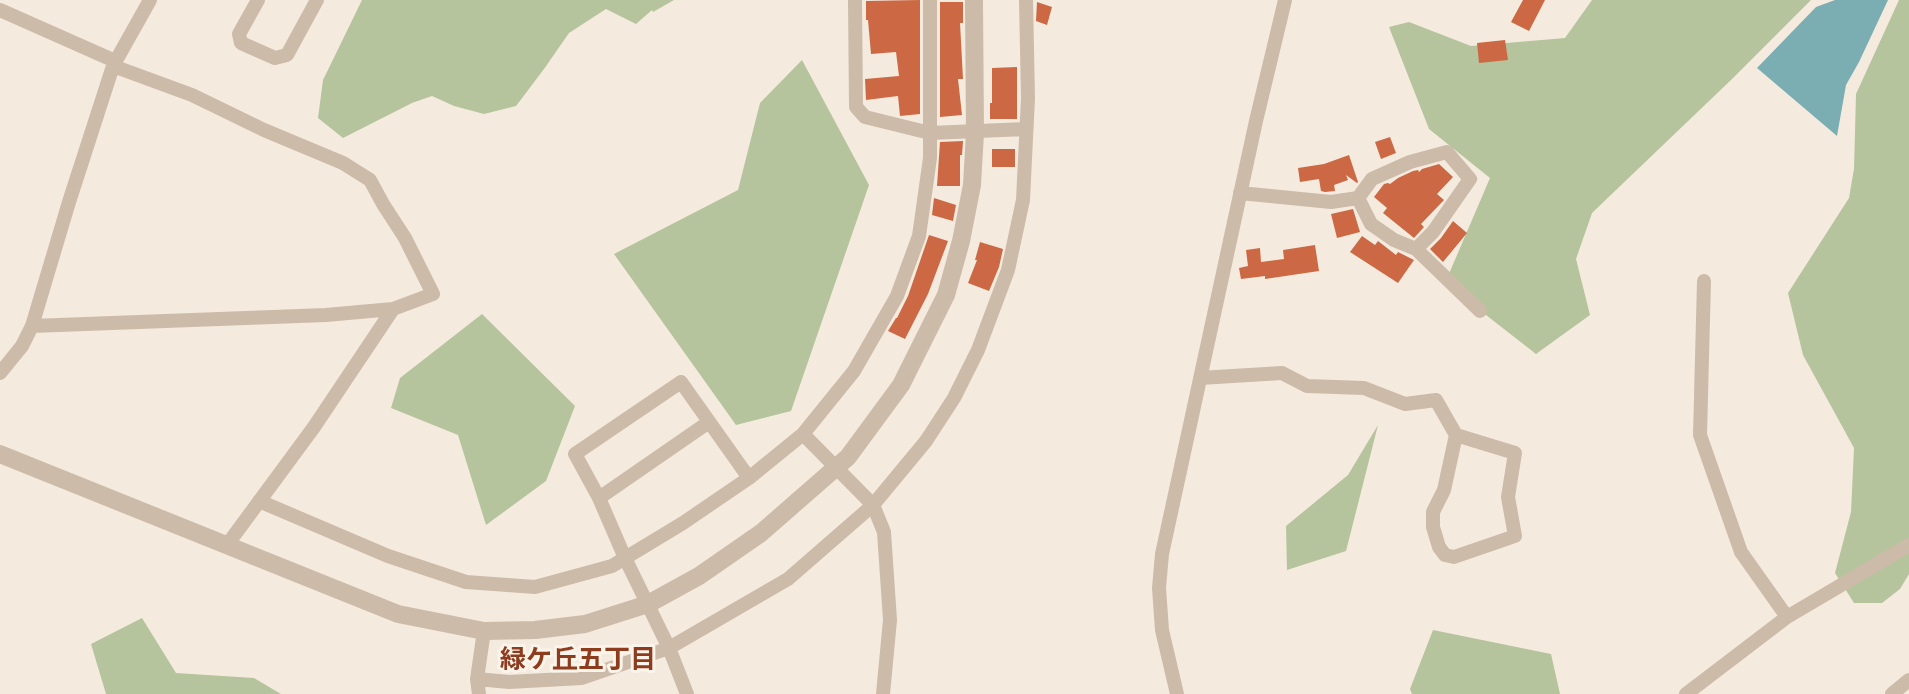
<!DOCTYPE html>
<meta charset="utf-8">
<style>
body{margin:0}
canvas{display:block;background:#f4eade}
</style>
<canvas width="1909" height="694"></canvas>
<script>
const ctx = document.querySelector('canvas').getContext('2d');
ctx.lineJoin = 'round';
function fillPath(path, color) { ctx.fillStyle = color; ctx.fill(path, 'evenodd'); }
const toPath = rows => new Path2D(rows.map(r => 'M' + r).join(''));
function strokePath(path, color, width, dash) { ctx.strokeStyle = color; ctx.lineWidth = width; ctx.lineCap = dash ? 'butt' : 'round'; ctx.setLineDash(dash || []); ctx.stroke(path); }
function label(font, color, halo, rows, align = 'center') {
  ctx.font = font + ' Raleway,"Noto Sans JP",sans-serif'; ctx.lineWidth = 6; ctx.setLineDash([]); ctx.textBaseline = 'middle'; ctx.strokeStyle = halo; ctx.fillStyle = color; for (const [text, x, y, turn = 0] of rows) {
    ctx.save(); ctx.translate(x, y); ctx.rotate((+turn || 0) * Math.PI / 180); ctx.textAlign = isNaN(turn) ? turn : align; if (halo) ctx.strokeText(text, 0, 0); ctx.fillText(text, 0, 0); ctx.restore();
  }
}
fillPath(toPath([
 [362,0,674,0,653,12,652,10,636,24,606,9,569,33,544,69,516,106,484,114,454,106,432,96,412,103,343,138,318,118,323,80],
 [1592,0,1811,0,1731,80,1592,213,1576,259,1590,315,1536,354,1445,283,1490,178,1429,129,1389,27,1409,22,1471,46,1565,38],
 [1899,0,1909,0,1909,574,1900,589,1882,603,1854,603,1835,573,1851,512,1854,448,1803,355,1788,293,1849,198,1854,169,1856,94],
 [802,60,869,185,791,411,736,425,614,254,738,190,760,103],
 [482,314,575,406,546,481,486,525,458,435,391,408,400,378],
 [1378,425,1346,551,1287,570,1286,526,1348,475],
 [142,618,176,673,254,678,281,694,106,694,91,644],
 [1433,630,1551,654,1560,694,1412,694,1410,689]
]), '#b6c49d');
fillPath(toPath([
 [1835,0,1888,0,1859,62,1846,85,1837,136,1757,68,1816,7]
]), '#7baeb3');
fillPath(toPath([
 [920,0,920,114,900,116,898,96,866,100,865,79,899,76,896,52,871,54,868,20,866,20,866,1],
 [1523,0,1545,0,1529,31,1511,22],
 [940,2,963,2,963,23,960,23,963,79,958,79,962,115,940,117],
 [1037,2,1052,7,1047,25,1036,21],
 [1505,40,1508,60,1479,63,1477,43],
 [1017,67,1017,119,990,119,990,103,992,103,992,68],
 [1390,137,1396,153,1381,159,1375,142],
 [963,141,962,155,960,155,960,186,937,186,940,142],
 [992,149,1015,149,1015,167,992,167],
 [1349,155,1358,182,1357,183,1346,175,1348,180,1334,185,1335,191,1325,192,1321,191,1319,179,1300,182,1298,168,1324,164],
 [1439,164,1453,177,1437,194,1444,200,1421,224,1424,227,1414,238,1383,213,1387,208,1374,197,1384,184,1388,183,1390,184,1398,178,1413,171,1418,170,1419,172,1422,169],
 [934,198,956,205,953,221,932,215],
 [1353,209,1360,232,1337,238,1331,214],
 [1453,221,1467,233,1443,262,1430,249,1441,238],
 [929,235,948,241,928,294,905,339,888,331,896,318,897,318,908,296],
 [1362,236,1375,245,1378,241,1396,255,1398,252,1414,260,1398,283,1350,252],
 [980,242,1003,249,999,267,989,291,968,283,977,260,975,260],
 [1315,245,1319,271,1265,279,1265,276,1241,279,1239,268,1248,266,1246,250,1260,248,1261,262,1284,259,1283,250]
]), '#cc6944');
strokePath(toPath([
 [258,0,239,34,241,43,275,58,287,55,317,0],
 [855,0,856,107,865,117,930,133,1026,129],
 [0,10,115,61],
 [1240,193,1331,202,1358,198,1372,179,1410,162,1447,152,1470,179,1433,232,1416,249],
 [1358,198,1371,224,1394,240,1416,249,1480,311],
 [1704,281,1700,435,1741,552,1787,617],
 [32,326,326,315,393,309,433,294,405,238,383,204,370,180,343,163,264,130,192,95,113,66],
 [0,373,22,346,32,326,69,202,113,66,150,0],
 [1200,378,1282,373,1307,386,1364,388,1405,404,1436,400,1456,435,1515,453,1508,497,1515,536,1454,557,1445,555,1439,547,1433,527,1433,512,1444,490,1456,435],
 [803,434,873,505,884,532,890,620,883,694],
 [599,498,709,422],
 [259,501,388,556,466,582,535,587,612,566,683,523,749,478,803,434,854,371,897,296,919,236,930,158,930,0],
 [227,545,314,427,393,309],
 [477,679,509,682,582,678,669,648,788,579,873,505,926,441,954,398,978,350,1008,270,1023,200,1028,98,1026,0],
 [479,694,477,679,484,631],
 [687,694,669,648,625,558,599,498,575,454,681,382,749,478],
 [1177,694,1162,630,1159,588,1162,554,1256,121,1285,0],
 [1686,694,1787,617,1909,545],
 [1892,694,1909,680]
]), '#cdbba9', 14);
strokePath(toPath([
 [0,454,398,614,484,631,535,630,585,624,648,604,699,576,761,533,848,457,901,385,946,295,961,241,972,185,975,133,974,0]
]), '#cdbba9', 18);
label('bold 26px', '#8d3c1e', '#fbf4eb', [
 ["緑ケ丘五丁目",578,660]
]);
</script>
